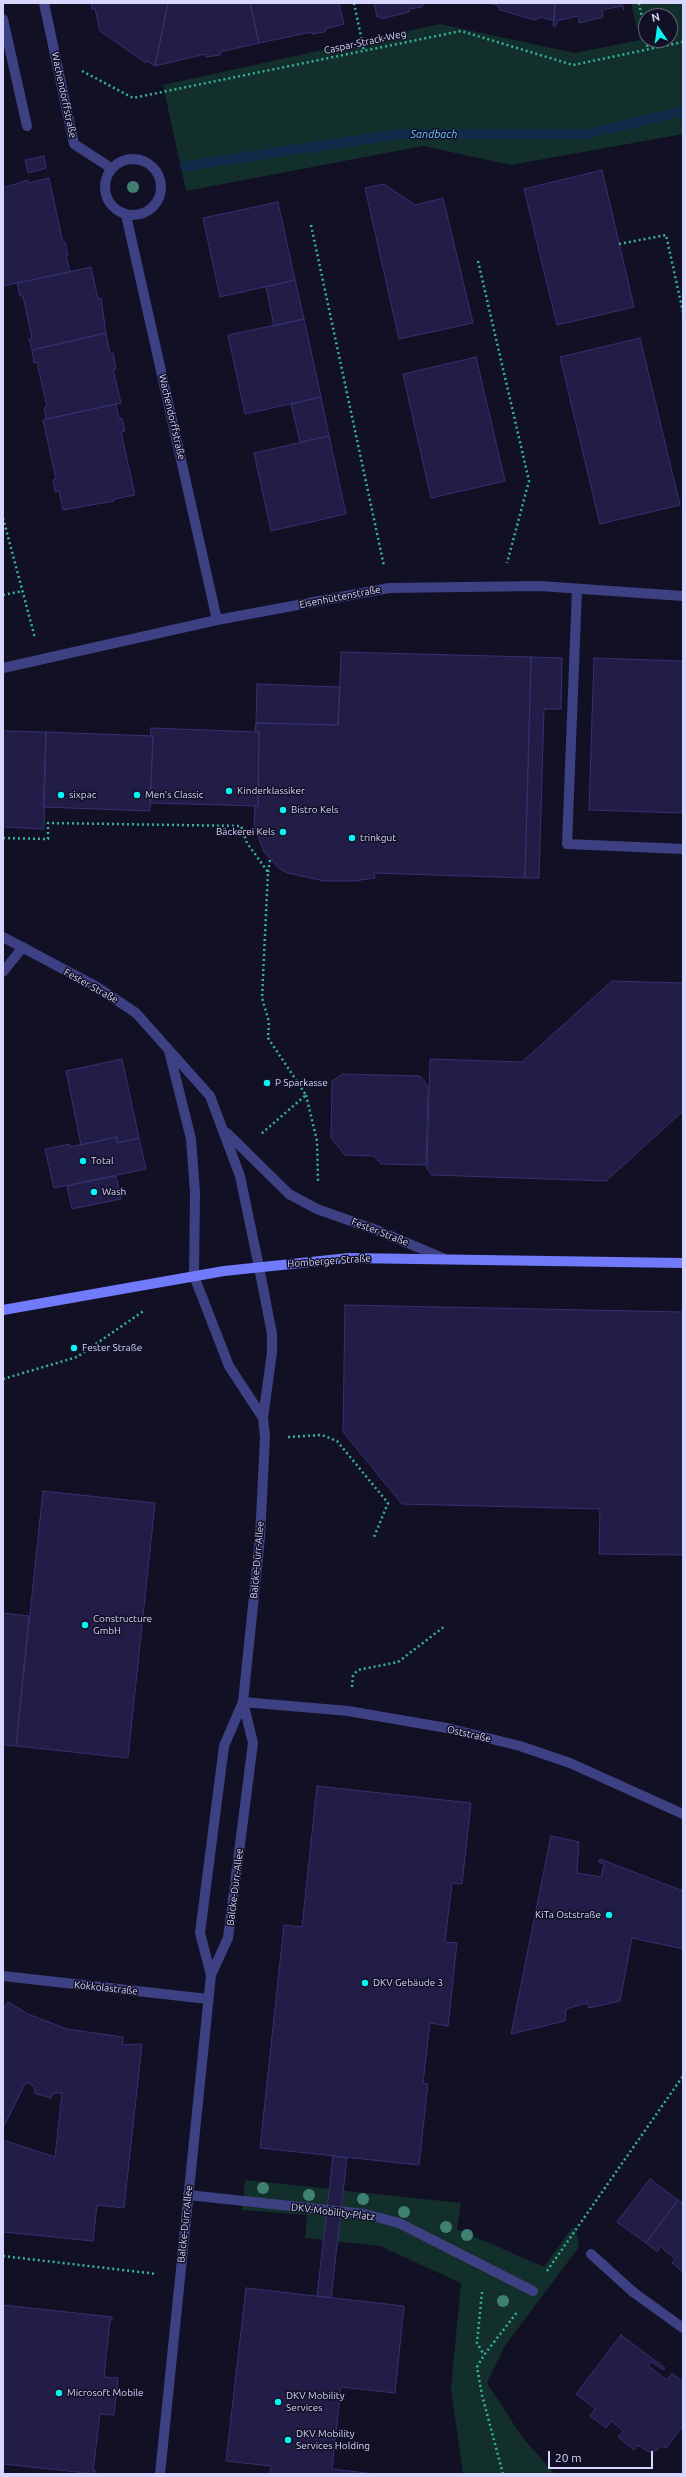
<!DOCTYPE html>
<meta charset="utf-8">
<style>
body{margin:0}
#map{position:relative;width:686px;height:2477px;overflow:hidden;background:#121025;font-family:Ubuntu,sans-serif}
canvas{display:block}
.frame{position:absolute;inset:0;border:4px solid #d7d6fd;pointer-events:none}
.north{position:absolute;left:638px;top:8px;width:40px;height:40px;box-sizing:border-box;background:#121025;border:1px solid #615f7b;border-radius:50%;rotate:347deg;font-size:11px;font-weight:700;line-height:16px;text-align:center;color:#d7d6fd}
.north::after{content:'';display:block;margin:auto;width:14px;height:18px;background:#09f4f6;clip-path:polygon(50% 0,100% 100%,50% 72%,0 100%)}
.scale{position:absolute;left:548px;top:2451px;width:105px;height:18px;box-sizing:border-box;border:2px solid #d7d6fd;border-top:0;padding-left:5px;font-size:12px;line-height:14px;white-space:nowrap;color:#d7d6fd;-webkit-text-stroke:3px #121025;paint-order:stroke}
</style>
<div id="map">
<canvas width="686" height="2477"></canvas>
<div class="frame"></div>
<div class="north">N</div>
<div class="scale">20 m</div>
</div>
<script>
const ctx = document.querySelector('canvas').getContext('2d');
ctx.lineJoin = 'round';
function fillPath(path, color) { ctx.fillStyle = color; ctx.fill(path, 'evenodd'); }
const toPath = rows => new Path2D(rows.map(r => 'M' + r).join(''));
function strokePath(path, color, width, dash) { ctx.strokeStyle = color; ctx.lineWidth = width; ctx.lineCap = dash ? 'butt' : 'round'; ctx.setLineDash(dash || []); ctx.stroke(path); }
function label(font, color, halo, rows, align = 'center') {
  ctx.font = font + ' Ubuntu,sans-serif'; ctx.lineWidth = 3; ctx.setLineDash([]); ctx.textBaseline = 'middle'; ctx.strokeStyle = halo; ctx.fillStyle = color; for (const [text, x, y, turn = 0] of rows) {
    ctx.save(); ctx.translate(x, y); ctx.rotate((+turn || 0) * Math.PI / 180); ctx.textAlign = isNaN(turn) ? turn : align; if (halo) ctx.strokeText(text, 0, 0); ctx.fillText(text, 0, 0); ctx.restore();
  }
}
fillPath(toPath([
 [631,3,683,3,683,134,511,165,423,146,186,191,163,85,440,24,575,53,640,40],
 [646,16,670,16,670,40,646,40],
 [245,2180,461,2203,457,2229,544,2267,572,2228,576,2229,579,2247,504,2347,487,2383,522,2437,555,2474,463,2474,451,2388,461,2283,380,2246,305,2238,307,2215,242,2210]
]), '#132f2b');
strokePath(toPath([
 [185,166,401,134,586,134,683,111]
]), '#102b49', 10);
const building = toPath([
 [91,3,168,3,155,66,147,61,146,63,100,31,95,9,92,9,91,3],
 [168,3,250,3,259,43,220,52,220,55,206,57,206,54,155,66,168,3],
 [250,3,339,3,344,24,325,29,325,32,312,34,312,32,259,43,250,3],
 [374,3,425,3,422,7,409,9,409,12,381,19,381,16,377,17,374,3],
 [489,3,555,3,554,21,541,17,535,20,500,10,497,5,489,3],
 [555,3,622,3,624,10,621,6,602,10,603,17,579,23,578,16,557,21,556,26,553,26,555,3],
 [44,156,46,168,28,173,25,160,44,156],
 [602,170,634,307,557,325,524,189,602,170],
 [49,178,63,243,65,242,68,255,66,255,70,272,3,286,3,188,28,180,28,183,49,178],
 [384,184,415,205,443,198,473,323,399,339,365,188,384,184],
 [278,202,295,280,220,297,203,218,278,202],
 [91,267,98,299,101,298,106,333,32,350,29,339,32,338,23,296,20,296,17,283,91,267],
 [295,280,304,319,274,326,266,287,295,280],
 [304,319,321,397,245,414,228,335,304,319],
 [106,333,110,354,113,353,116,369,113,369,121,403,46,419,44,408,47,407,37,362,34,363,32,350,106,333],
 [640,338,680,505,600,524,560,357,640,338],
 [476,357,505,481,431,498,403,374,476,357],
 [321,397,329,436,300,442,291,404,321,397],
 [116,404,119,419,122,418,125,431,121,432,135,495,114,499,114,501,63,510,59,491,55,492,53,480,56,479,43,420,116,404],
 [329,436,346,514,271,531,254,453,329,436],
 [341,652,531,657,525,878,374,873,375,878,354,881,324,881,288,873,280,869,264,852,254,825,255,806,258,806,259,732,255,731,256,723,338,725,341,652],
 [531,657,562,658,561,709,544,709,539,878,525,878,531,657],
 [594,658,683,661,683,813,589,810,594,658],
 [257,684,340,687,338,725,256,723,257,684],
 [151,728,259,732,258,806,150,803,153,736,150,736,151,728],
 [3,731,46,732,44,829,3,827,3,731],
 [46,732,153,736,150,811,43,807,46,732],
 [612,981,683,983,683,1111,606,1181,432,1175,427,1169,430,1059,522,1062,612,981],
 [122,1059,139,1138,117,1143,117,1137,81,1145,66,1071,122,1059],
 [343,1074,420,1076,428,1086,426,1165,381,1164,374,1156,345,1155,331,1138,332,1081,343,1074],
 [117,1137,117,1143,139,1138,146,1169,54,1188,45,1149,70,1144,70,1147,117,1137],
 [116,1176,121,1199,72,1209,67,1186,116,1176],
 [345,1305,683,1312,683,1555,599,1554,600,1509,402,1504,343,1432,345,1305],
 [43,1491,155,1503,128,1758,16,1746,43,1491],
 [3,1613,29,1616,16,1746,3,1745,3,1613],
 [317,1786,471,1803,462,1884,452,1883,445,1942,457,1943,448,2026,430,2023,423,2083,428,2084,419,2165,260,2148,284,1925,302,1927,317,1786],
 [551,1836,579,1842,577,1873,601,1877,604,1864,599,1862,600,1859,683,1891,683,1949,632,1938,620,2001,589,2008,587,2003,566,2009,565,2021,511,2034,551,1836],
 [8,2002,28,2014,67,2029,123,2037,122,2045,142,2044,124,2208,97,2205,93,2241,3,2232,3,2140,55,2157,62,2093,53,2093,51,2098,34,2093,35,2087,26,2082,3,2128,3,2010,8,2002],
 [333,2156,347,2158,331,2298,317,2296,333,2156],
 [650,2179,678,2200,646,2243,617,2222,650,2179],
 [678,2200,683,2204,683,2272,672,2263,675,2259,661,2247,657,2252,646,2243,678,2200],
 [246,2288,404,2306,395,2393,341,2387,332,2469,375,2474,270,2474,271,2466,226,2461,246,2288],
 [3,2305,112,2317,112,2320,110,2320,104,2377,118,2378,114,2415,100,2414,93,2471,96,2471,96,2474,3,2464,3,2305],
 [621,2335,665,2368,663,2370,652,2362,648,2366,667,2380,672,2373,683,2382,683,2426,666,2448,662,2446,655,2451,649,2452,637,2445,634,2450,618,2437,623,2431,611,2421,606,2428,590,2416,595,2409,576,2394,621,2335]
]);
fillPath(building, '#211d46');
strokePath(building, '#363071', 1);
strokePath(toPath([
 [354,3,364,51],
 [639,3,646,38],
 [646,40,648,49],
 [82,71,133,98,461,31,573,65,683,42],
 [311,225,384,566],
 [619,244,666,235,683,312],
 [478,261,529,481,507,563],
 [3,518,35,638],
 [3,595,23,591],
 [3,838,48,839,48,823,241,826,247,843,268,872,262,998,269,1022,268,1038,306,1095,261,1134],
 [268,872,270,860],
 [306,1095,317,1141,318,1182],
 [3,1379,77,1357,145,1310],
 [288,1437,322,1435,337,1441,388,1503,374,1537],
 [352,1687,353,1675,358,1670,398,1662,445,1626],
 [3,2256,157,2274],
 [547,2271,683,2076],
 [482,2292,477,2343,484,2355],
 [503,2474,482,2395,477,2367,484,2355,518,2311]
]), '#34b3a0', 2.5, [2, 3]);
strokePath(toPath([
 [3,19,27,126],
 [577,589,567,844,683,849],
 [188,2195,365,2214,399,2223,533,2291],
 [591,2254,633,2292]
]), '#3d4082', 10);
strokePath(toPath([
 [44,3,74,144,111,168],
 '105 187a28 28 0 1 1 56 0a28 28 0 1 1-56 0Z',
 [126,215,217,620],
 [3,668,217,620,389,588,540,586,683,596],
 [3,937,97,987,136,1013,210,1096,240,1176,259,1267],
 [3,972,23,947],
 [169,1051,191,1139,195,1192,194,1276],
 [227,1133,289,1194,317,1209,379,1231,443,1258],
 [243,1702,348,1711,447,1728,520,1746,570,1763,683,1814],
 [3,1976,208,1999],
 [633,2292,683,2328]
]), '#3d4082', 10);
strokePath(toPath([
 [194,1276,229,1366,263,1418],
 [211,1975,200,1933,224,1746,243,1702,260,1538,265,1437,263,1418,272,1352,272,1334,259,1267],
 [160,2474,211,1975,228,1938,253,1743,243,1702]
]), '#3d4082', 10);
strokePath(toPath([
 [3,1310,224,1271,349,1258,683,1263]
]), '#707afa', 10);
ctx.fillStyle = '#3f8073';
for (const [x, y] of [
 [133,187],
 [263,2188],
 [309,2195],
 [363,2199],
 [404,2212],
 [446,2227],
 [467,2235],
 [503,2301]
]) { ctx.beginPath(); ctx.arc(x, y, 6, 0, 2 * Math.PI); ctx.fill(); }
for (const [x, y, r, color] of [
 [229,791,4,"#09f4f6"],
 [61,795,4,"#09f4f6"],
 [137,795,4,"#09f4f6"],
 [283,810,4,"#09f4f6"],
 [283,832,4,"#09f4f6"],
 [352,838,4,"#09f4f6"],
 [267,1083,4,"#09f4f6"],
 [83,1161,4,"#09f4f6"],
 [94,1192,4,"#09f4f6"],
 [74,1348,4,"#09f4f6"],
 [85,1625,4,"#09f4f6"],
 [609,1915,4,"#09f4f6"],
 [365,1983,4,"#09f4f6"],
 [59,2393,4,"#09f4f6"],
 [278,2402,4,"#09f4f6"],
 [288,2440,4,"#09f4f6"]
]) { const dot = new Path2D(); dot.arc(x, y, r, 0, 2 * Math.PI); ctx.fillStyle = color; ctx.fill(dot); strokePath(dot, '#121025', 1.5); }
label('10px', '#d7d6fd', '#121025', [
 ["Caspar-Strack-Weg",365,42,-12],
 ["Wachendorffstraße",64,95,78],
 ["Wachendorffstraße",172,417,77],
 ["Eisenhüttenstraße",340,597,-11],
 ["Fester Straße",91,986,29],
 ["Fester Straße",380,1232,21],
 ["Homberger Straße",329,1261,-4],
 ["Balcke-Dürr-Allee",257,1560,-85],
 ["Oststraße",469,1734,13],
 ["Balcke-Dürr-Allee",235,1887,-83],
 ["Kokkolastraße",106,1988,6],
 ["DKV-Mobility-Platz",333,2212,7],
 ["Balcke-Dürr-Allee",185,2224,-84]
]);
label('10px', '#d7d6fd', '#121025', [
 ["Kinderklassiker",237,791],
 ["sixpac",69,795],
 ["Men's Classic",145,795],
 ["Bistro Kels",291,810],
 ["Bäckerei Kels",275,832,"right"],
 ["trinkgut",360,838],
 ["P Sparkasse",275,1083],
 ["Total",91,1161],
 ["Wash",102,1192],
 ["Fester Straße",82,1348],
 ["Constructure",93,1619],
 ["GmbH",93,1631],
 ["KiTa Oststraße",601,1915,"right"],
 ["DKV Gebäude 3",373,1983],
 ["Microsoft Mobile",67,2393],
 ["DKV Mobility",286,2396],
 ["Services",286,2408],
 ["DKV Mobility",296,2434],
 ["Services Holding",296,2446]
], 'left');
label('italic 11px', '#68c3f9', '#121025', [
 ["Sandbach",434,134]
]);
</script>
